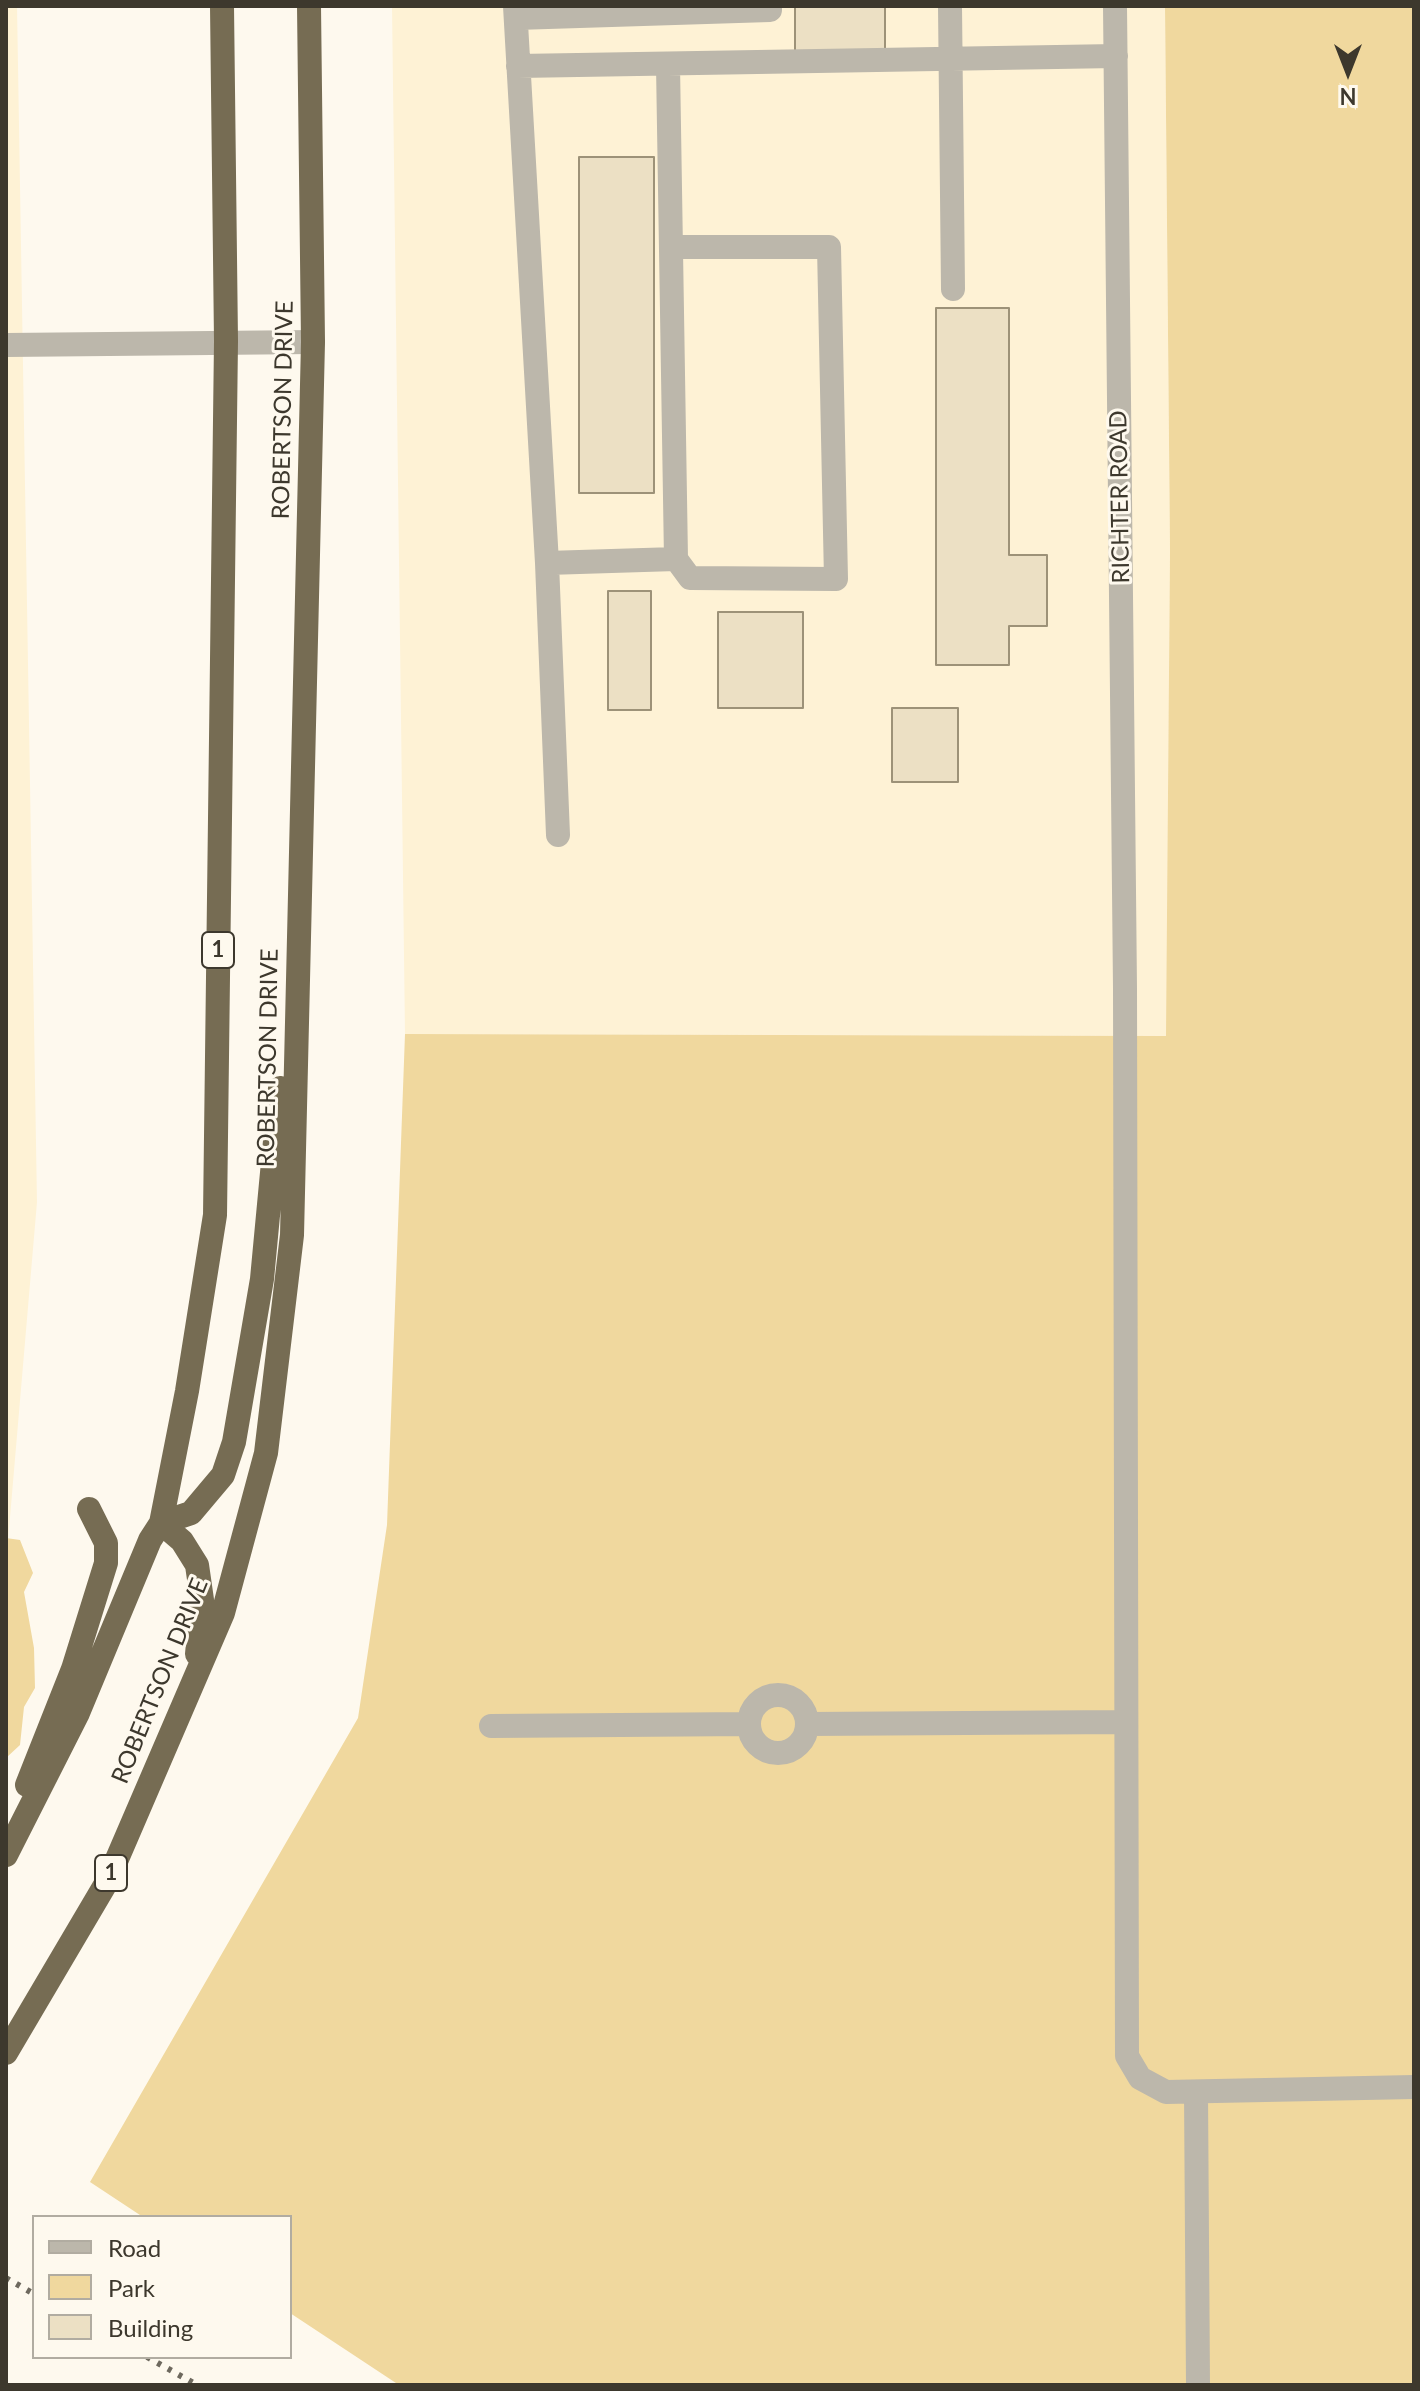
<!DOCTYPE html>
<style>
body{margin:0}
#map{position:relative;width:1420px;height:2391px;overflow:hidden;background:#fef9ee;font-family:Lato,sans-serif}
canvas{display:block}
.frame{position:absolute;inset:0;border:8px solid #3d382d;pointer-events:none}
.legend{position:absolute;left:32px;top:2215px;width:260px;height:144px;box-sizing:border-box;background:#fef9ee;border:2px solid #b1aca1;margin:0;padding:10px 14px;list-style:none;font-size:24px;color:#3d382d}
.legend li{display:flex;align-items:center;gap:16px;height:40px}
.legend b{width:40px;border:2px solid #b1aca1}
.north{position:absolute;left:1308px;top:32px;width:80px;height:80px;-webkit-text-stroke:6px #fef9ee;paint-order:stroke;rotate:180deg;font-size:22px;font-weight:700;line-height:32px;text-align:center;color:#3d382d}
.north::after{content:'';display:block;margin:auto;width:28px;height:36px;background:#3d382d;clip-path:polygon(50% 0,100% 100%,50% 72%,0 100%)}
</style>
<div id="map">
<canvas width="1420" height="2391"></canvas>
<div class="frame"></div>
<ul class="legend">
<li><b style="height:10px;background:#bcb7ab"></b>Road</li>
<li><b style="height:22px;background:#f0d89e"></b>Park</li>
<li><b style="height:22px;background:#ece0c4"></b>Building</li>
</ul>
<div class="north">N</div>
</div>
<script>
const ctx = document.querySelector('canvas').getContext('2d');
ctx.lineJoin = 'round';
function fillPath(path, color) { ctx.fillStyle = color; ctx.fill(path, 'evenodd'); }
const toPath = rows => new Path2D(rows.map(r => 'M' + r).join(''));
function strokePath(path, color, width, dash) { ctx.strokeStyle = color; ctx.lineWidth = width; ctx.lineCap = dash ? 'butt' : 'round'; ctx.setLineDash(dash || []); ctx.stroke(path); }
function label(font, color, halo, rows, align = 'center') {
  ctx.font = font + ' Lato,sans-serif'; ctx.lineWidth = 6; ctx.setLineDash([]); ctx.textBaseline = 'middle'; ctx.strokeStyle = halo; ctx.fillStyle = color; for (const [text, x, y, turn = 0] of rows) {
    ctx.save(); ctx.translate(x, y); ctx.rotate((+turn || 0) * Math.PI / 180); ctx.textAlign = isNaN(turn) ? turn : align; if (halo) ctx.strokeText(text, 0, 0); ctx.fillText(text, 0, 0); ctx.restore();
  }
}
fillPath(toPath([
 [6,6,17,6,37,1202,6,1564],
 [392,6,1165,6,1170,552,1167,1036,405,1034]
]), '#fef2d5');
fillPath(toPath([
 [1165,6,1414,6,1414,2385,399,2385,290,2313,290,2217,143,2217,90,2182,358,1718,387,1525,405,1034,1166,1036,1170,552],
 [6,1538,20,1540,33,1573,24,1592,34,1648,35,1688,24,1707,20,1745,6,1758]
]), '#f0d89e');
const building = toPath([
 [795,6,885,6,885,54,795,54,795,6],
 [579,157,654,157,654,493,579,493,579,157],
 [936,308,1009,308,1009,555,1047,555,1047,626,1009,626,1009,665,936,665,936,308],
 [608,591,651,591,651,710,608,710,608,591],
 [718,612,803,612,803,708,718,708,718,612],
 [892,708,958,708,958,782,892,782,892,708]
]);
fillPath(building, '#ece0c4');
strokePath(building, '#9d9278', 2);
strokePath(toPath([
 [515,6,547,563,676,559,668,65],
 [950,6,953,289],
 [1115,6,1125,988,1127,2056,1140,2078,1166,2092,1414,2087],
 [516,18,770,10,770,6],
 [518,66,1116,56],
 [671,247,829,247,836,579,690,578,676,559],
 [6,345,313,342],
 [547,563,558,835],
 '749 1724a29 29 0 1 1 58 0a29 29 0 1 1-58 0Z',
 [808,1724,1125,1722],
 [491,1726,749,1724],
 [1196,2092,1198,2385]
]), '#bcb7ab', 24);
strokePath(toPath([
 [161,1523,191,1513,223,1475,234,1442,262,1279,280,1088],
 [161,1523,182,1541,197,1565,202,1600,197,1654],
 [27,1785,73,1669,106,1563,106,1543,89,1509],
 [6,1855,78,1713,150,1540,161,1523,187,1391,215,1215,226,341,222,6],
 [6,2053,108,1880,223,1613,266,1453,292,1235,313,342,309,6]
]), '#766c53', 24);
strokePath(toPath([
 [6,2278,34,2294],
 [147,2357,197,2385]
]), '#6e695e', 6, [4, 8]);
for (const [x, y, w] of [
 [218,950,32],
 [111,1873,32]
]) { const box = new Path2D(); box.roundRect(x - w / 2, y - 18, w, 36, 6); ctx.fillStyle = '#fef9ee'; ctx.fill(box); strokePath(box, '#3d382d', 2); }
label('bold 22px', '#3d382d', null, [
 ["1",218,950],
 ["1",111,1873]
]);
label('24px', '#3d382d', '#fef9ee', [
 ["ROBERTSON DRIVE",283,410,-89],
 ["RICHTER ROAD",1120,497,-91],
 ["ROBERTSON DRIVE",268,1058,-89],
 ["ROBERTSON DRIVE",160,1681,-68]
]);
</script>
